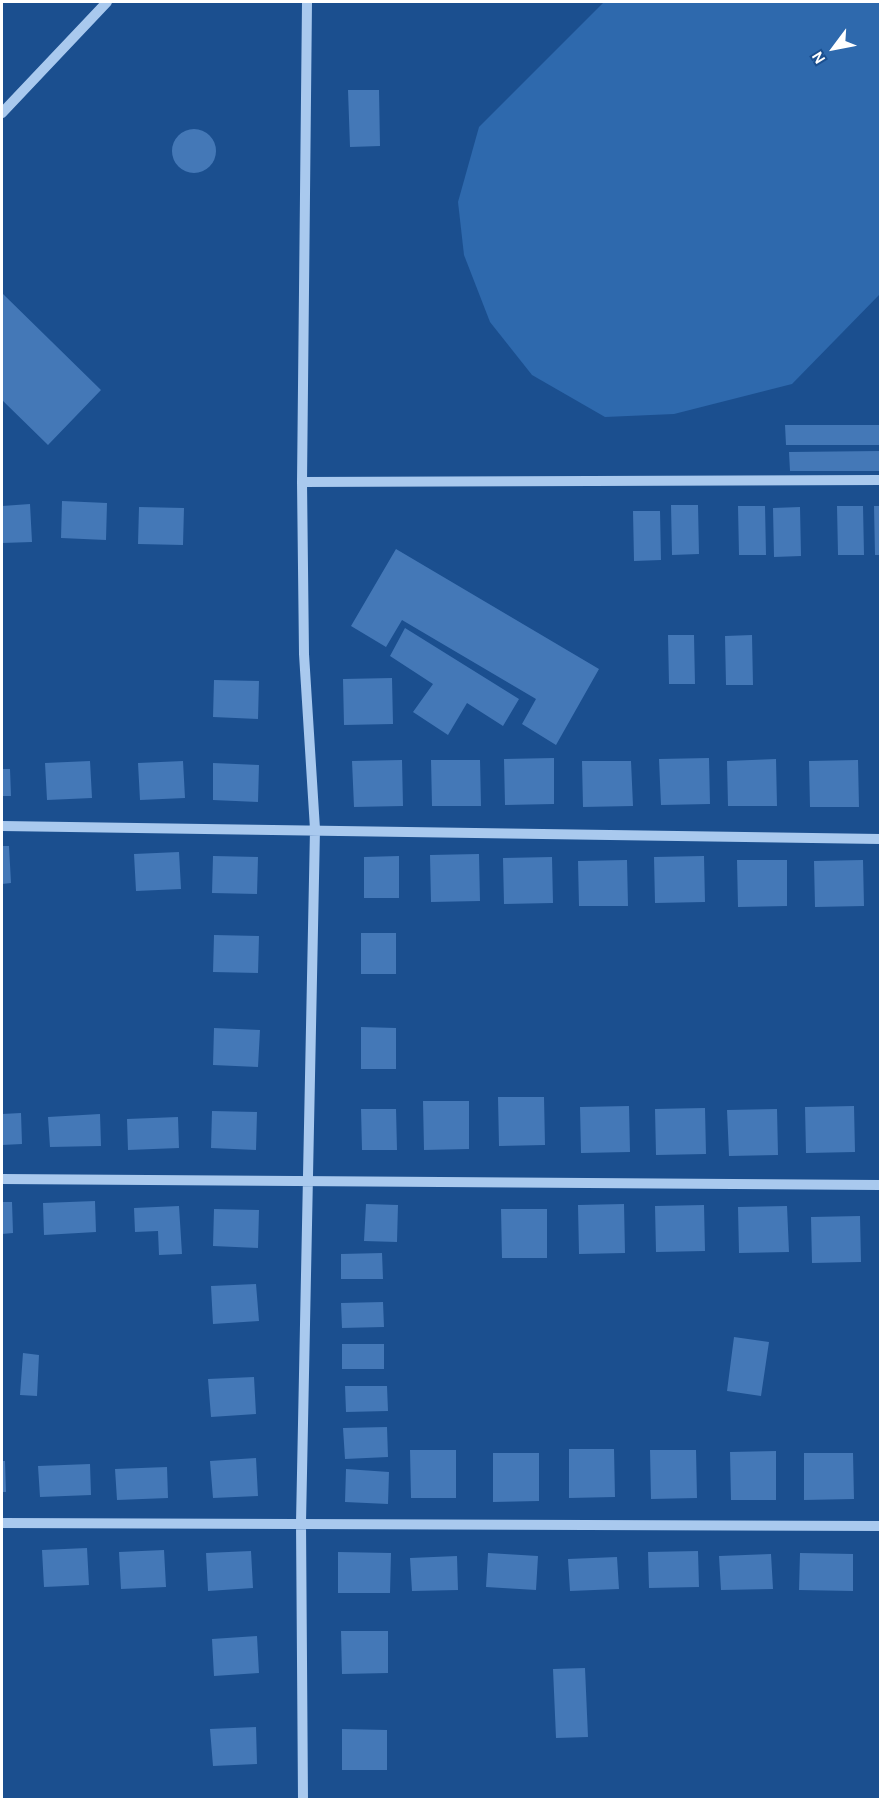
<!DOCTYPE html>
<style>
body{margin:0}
#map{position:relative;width:882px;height:1801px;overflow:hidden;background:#1b4f8f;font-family:Karla,sans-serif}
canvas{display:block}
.frame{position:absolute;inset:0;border:3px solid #fff;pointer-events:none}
.north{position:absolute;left:804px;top:18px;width:60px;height:60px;-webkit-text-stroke:4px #1b4f8f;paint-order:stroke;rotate:238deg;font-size:16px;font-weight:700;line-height:24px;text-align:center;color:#fff}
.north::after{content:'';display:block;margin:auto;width:21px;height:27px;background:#fff;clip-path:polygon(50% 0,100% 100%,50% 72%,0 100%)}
</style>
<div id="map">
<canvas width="882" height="1801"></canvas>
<div class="frame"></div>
<div class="north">N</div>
</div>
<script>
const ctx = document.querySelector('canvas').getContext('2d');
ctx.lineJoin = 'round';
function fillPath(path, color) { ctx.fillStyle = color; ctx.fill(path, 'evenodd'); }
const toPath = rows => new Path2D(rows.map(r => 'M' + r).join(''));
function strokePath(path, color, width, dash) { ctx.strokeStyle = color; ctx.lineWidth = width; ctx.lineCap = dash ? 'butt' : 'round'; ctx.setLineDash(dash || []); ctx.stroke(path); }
fillPath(toPath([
 [604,2,880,2,880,294,792,384,674,414,605,417,532,375,490,322,464,255,458,202,479,127]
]), '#2e69ad');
fillPath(toPath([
 [348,90,379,90,380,146,350,147],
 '172 151a22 22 0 1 1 44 0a22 22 0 1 1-44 0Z',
 [2,293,101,390,48,445,2,400],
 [785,425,880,425,880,445,786,445],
 [880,451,880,471,790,471,789,452],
 [62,501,107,503,106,540,61,538],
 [30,504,32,542,2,543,2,506],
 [671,505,698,505,699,554,672,555],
 [738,506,765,506,766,555,739,555],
 [837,506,863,506,864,555,838,555],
 [874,506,880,506,880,555,875,555],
 [139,507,184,508,183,545,138,544],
 [800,507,801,556,774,557,773,508],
 [633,511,660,511,661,560,634,561],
 [396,549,599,669,556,745,522,724,536,699,402,620,386,647,351,626],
 [405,628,519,699,503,726,467,703,448,735,413,712,433,684,390,656],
 [668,635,694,635,695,684,669,684],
 [752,635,753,685,726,685,725,636],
 [392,678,393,724,344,725,343,679],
 [214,680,259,681,258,719,213,717],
 [554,758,554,804,505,805,504,759],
 [709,758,710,804,661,805,659,759],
 [776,759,777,806,728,806,727,761],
 [402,760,403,806,354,807,352,761],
 [431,760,480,760,481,806,432,806],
 [858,760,859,807,810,807,809,761],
 [90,761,92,798,47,800,45,763],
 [183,761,185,798,140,800,138,763],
 [582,761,631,761,633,806,583,807],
 [213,763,259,765,258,802,213,800],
 [2,769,10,769,11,796,2,796],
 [2,846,9,846,11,883,2,884],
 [179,852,181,889,136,891,134,854],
 [479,854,480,901,431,902,430,855],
 [213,856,258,857,257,894,212,893],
 [399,856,399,898,364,898,364,857],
 [704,856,705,902,655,903,654,857],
 [552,857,553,903,504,904,503,858],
 [627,860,628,906,579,906,578,861],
 [737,860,787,860,787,906,738,907],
 [863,860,864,906,815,907,814,861],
 [361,933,396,933,396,974,361,974],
 [214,935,259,936,258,973,213,972],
 [361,1027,396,1028,396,1069,361,1069],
 [214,1028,260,1030,258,1067,213,1065],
 [498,1097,544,1097,545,1145,499,1146],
 [423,1101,469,1101,469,1149,424,1150],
 [629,1106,630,1152,581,1153,580,1107],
 [854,1106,855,1152,806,1153,805,1107],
 [705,1108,706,1154,656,1155,655,1109],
 [361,1109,396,1109,397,1150,362,1150],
 [777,1109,778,1155,729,1156,727,1110],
 [212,1111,257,1112,256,1150,211,1148],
 [21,1113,22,1144,2,1145,2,1114],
 [100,1114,101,1146,50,1147,48,1117],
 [178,1117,179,1148,128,1150,127,1119],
 [95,1201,96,1232,44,1235,43,1203],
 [2,1202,12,1202,13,1233,2,1234],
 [366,1204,398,1205,397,1242,364,1241],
 [624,1204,625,1253,579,1254,578,1205],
 [704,1205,705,1251,656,1252,655,1206],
 [179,1206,182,1254,159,1255,158,1231,135,1232,134,1208],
 [787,1206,789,1252,739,1253,738,1207],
 [214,1209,259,1210,258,1248,213,1246],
 [501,1209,547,1209,547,1258,502,1258],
 [860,1216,861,1262,812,1263,811,1217],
 [382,1253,383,1279,341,1279,341,1254],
 [256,1284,259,1321,213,1324,211,1286],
 [383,1302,384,1327,342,1328,341,1303],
 [734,1337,769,1342,761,1396,727,1391],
 [342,1344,384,1344,384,1369,342,1369],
 [23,1353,39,1355,37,1396,20,1395],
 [254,1377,256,1414,211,1417,208,1379],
 [345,1386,387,1386,388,1411,346,1412],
 [387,1427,388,1457,345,1459,343,1428],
 [569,1449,614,1449,615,1497,569,1498],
 [410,1450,456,1450,456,1498,411,1498],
 [650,1450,696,1450,697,1498,651,1499],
 [776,1451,776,1500,731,1500,730,1452],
 [493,1453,539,1453,539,1501,493,1502],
 [804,1453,853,1453,854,1499,804,1500],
 [256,1458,258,1496,213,1498,210,1461],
 [2,1461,5,1461,6,1492,2,1492],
 [90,1464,91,1495,40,1497,38,1466],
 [167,1467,168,1498,117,1500,115,1469],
 [346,1469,389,1472,388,1504,345,1502],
 [87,1548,89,1585,44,1587,42,1550],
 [164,1550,166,1587,121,1589,119,1552],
 [251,1551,253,1588,208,1591,206,1553],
 [698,1551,699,1587,649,1588,648,1552],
 [338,1552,391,1553,390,1593,338,1593],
 [488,1553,538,1556,536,1590,486,1587],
 [800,1553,853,1554,853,1591,799,1590],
 [771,1554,773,1589,721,1590,719,1556],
 [457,1556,458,1590,412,1591,410,1558],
 [617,1557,619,1589,570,1591,568,1559],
 [341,1631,388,1631,388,1673,342,1674],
 [257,1636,259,1673,214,1676,212,1639],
 [585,1668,588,1737,556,1738,553,1669],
 [256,1727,257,1764,213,1766,210,1729],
 [342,1729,387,1730,387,1770,342,1770]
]), '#4478b7');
strokePath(toPath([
 [2,113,107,2],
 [302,482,880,480],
 [2,826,880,839],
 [2,1179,880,1185],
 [2,1523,880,1526],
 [303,1800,301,1522,315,829,304,654,302,482,307,2]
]), '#a9c9ee', 10);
</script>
